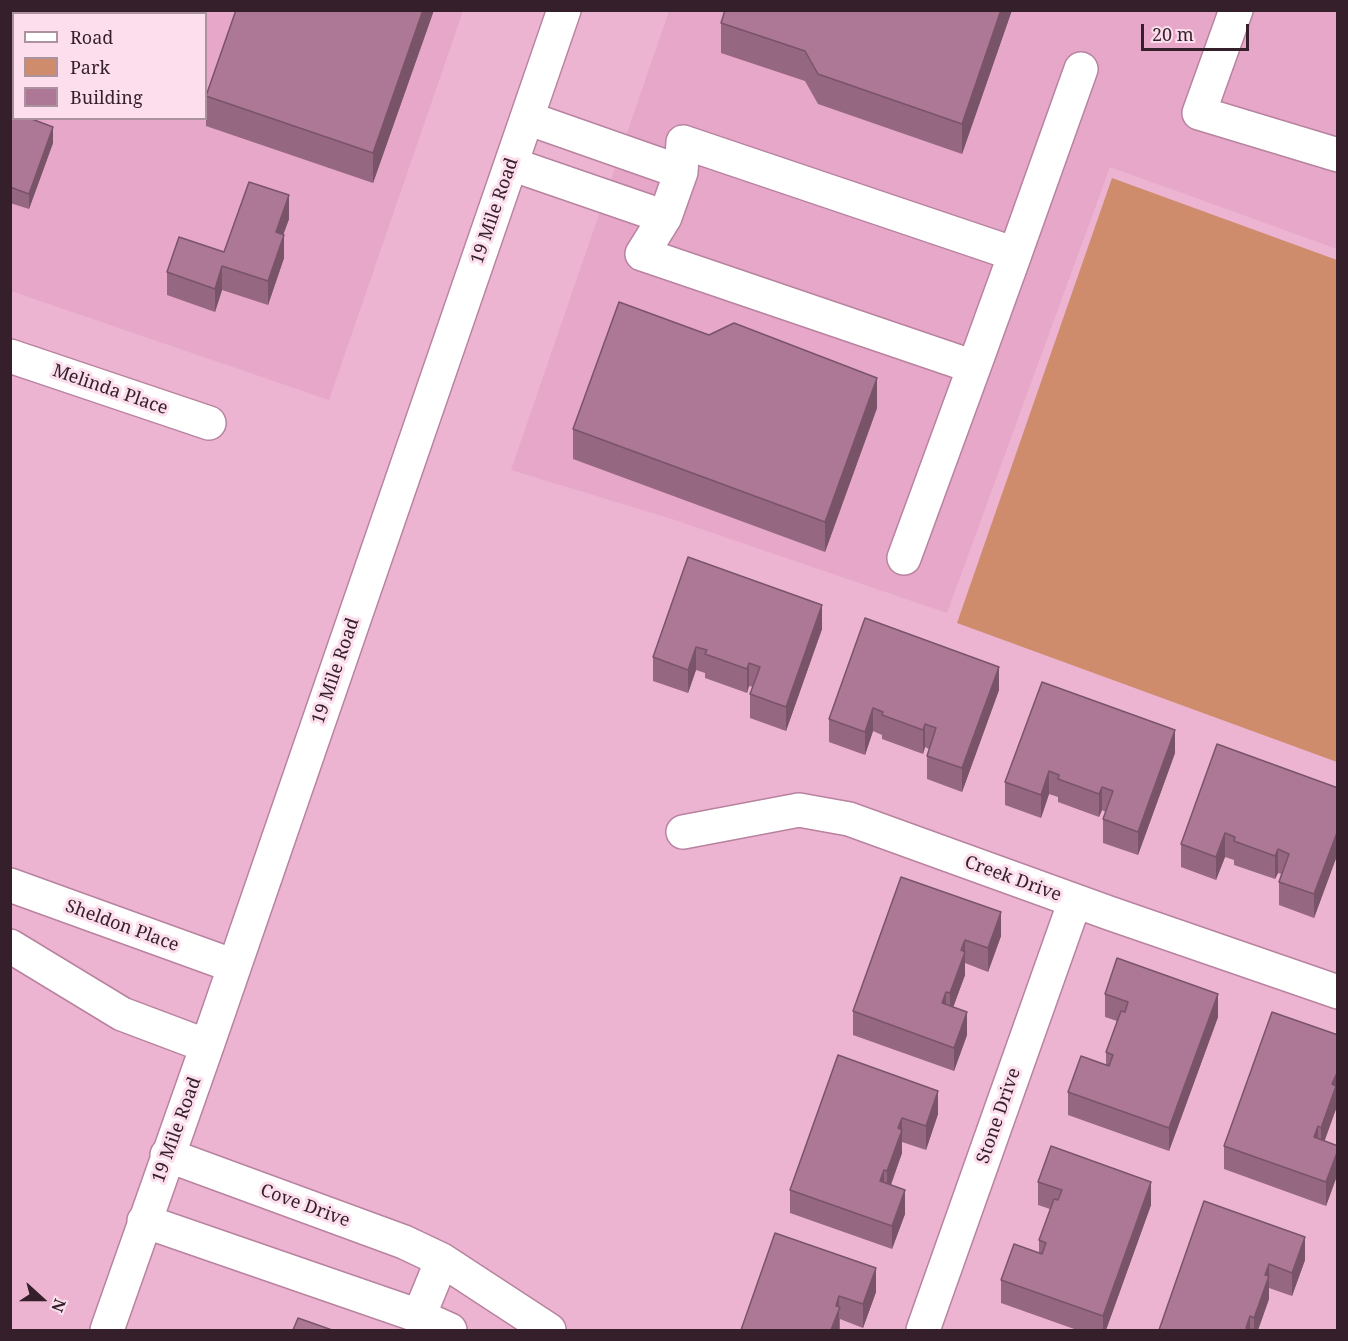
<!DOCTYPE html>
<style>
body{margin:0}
#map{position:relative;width:1348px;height:1341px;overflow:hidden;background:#ecb4d1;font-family:"Noto Serif",serif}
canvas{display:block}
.frame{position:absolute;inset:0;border:12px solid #341f2a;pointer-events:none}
.legend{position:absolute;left:12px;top:12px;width:195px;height:108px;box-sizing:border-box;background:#fcdeed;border:2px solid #ac929f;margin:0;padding:8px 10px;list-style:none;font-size:18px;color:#341f2a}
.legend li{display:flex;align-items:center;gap:12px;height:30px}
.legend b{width:30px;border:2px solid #ac929f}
.north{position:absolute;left:12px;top:1269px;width:60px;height:60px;-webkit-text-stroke:4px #fcdeed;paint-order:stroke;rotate:111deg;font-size:16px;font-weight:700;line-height:24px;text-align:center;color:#341f2a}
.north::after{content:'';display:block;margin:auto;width:21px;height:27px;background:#341f2a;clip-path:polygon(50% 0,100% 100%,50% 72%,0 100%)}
.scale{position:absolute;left:1141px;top:24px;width:108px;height:27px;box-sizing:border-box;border:3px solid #341f2a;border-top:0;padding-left:8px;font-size:18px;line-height:21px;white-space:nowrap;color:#341f2a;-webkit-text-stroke:4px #fcdeed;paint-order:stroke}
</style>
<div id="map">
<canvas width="1348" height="1341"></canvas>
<div class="frame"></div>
<ul class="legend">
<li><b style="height:8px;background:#fff"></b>Road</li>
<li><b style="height:16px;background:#ce8c6c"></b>Park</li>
<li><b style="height:16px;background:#ad7895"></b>Building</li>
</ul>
<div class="north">N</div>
<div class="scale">20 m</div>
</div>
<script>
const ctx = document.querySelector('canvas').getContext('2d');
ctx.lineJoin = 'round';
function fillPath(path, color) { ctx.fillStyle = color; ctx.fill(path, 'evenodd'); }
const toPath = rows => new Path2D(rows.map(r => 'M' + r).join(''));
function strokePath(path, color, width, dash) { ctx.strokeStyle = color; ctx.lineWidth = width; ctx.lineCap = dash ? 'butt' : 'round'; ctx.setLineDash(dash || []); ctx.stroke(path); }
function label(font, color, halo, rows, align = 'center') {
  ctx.font = font + ' "Noto Serif",serif'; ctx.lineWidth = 6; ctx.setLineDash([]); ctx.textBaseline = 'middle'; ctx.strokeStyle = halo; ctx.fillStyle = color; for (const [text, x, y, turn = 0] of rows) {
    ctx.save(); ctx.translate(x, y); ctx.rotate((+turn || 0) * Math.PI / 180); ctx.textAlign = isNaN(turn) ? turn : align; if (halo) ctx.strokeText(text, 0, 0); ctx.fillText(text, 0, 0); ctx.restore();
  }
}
fillPath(toPath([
 [11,11,463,11,329,400,11,291],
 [14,14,206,14,206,118,14,118],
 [669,11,1337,11,1337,249,1110,167,947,613,672,519,511,470]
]), '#e6a7c8');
fillPath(toPath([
 [1112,178,1337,260,1337,762,957,623]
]), '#ce8c6c');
const minor = toPath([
 [1236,10,1199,113,1338,155],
 [80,14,82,10],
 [182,14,183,10],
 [527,118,681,172],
 [511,164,665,217],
 [10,356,209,423],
 [974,367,1015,254],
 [904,558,974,367,642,254,665,217,681,172,683,142,1015,254,1081,69],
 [683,832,799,810,849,819,1109,913,1338,992],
 [10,885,234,966],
 [10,946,122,1014,207,1046],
 [167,1155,404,1242,442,1260,549,1330],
 [144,1221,419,1316,450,1330],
 [419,1316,442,1260],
 [107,1330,207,1046,564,10],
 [923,1330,1075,901]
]);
strokePath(minor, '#b8839f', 36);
strokePath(minor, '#fff', 33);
fillPath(toPath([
 [236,10,434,10,373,183,206,126,206,96],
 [725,10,1012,10,962,154,818,104,805,81,721,53,721,23],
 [10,112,53,143,29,209,10,203],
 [289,219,283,234,284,258,268,305,222,290,215,312,167,295,167,272,224,252],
 [877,408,825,552,573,459,573,429],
 [688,557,822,629,786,731,750,718,750,694,753,687,749,686,747,693,705,678,705,673,696,670,688,693,653,681,653,657],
 [865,618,999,690,962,792,927,779,927,756,929,749,925,747,923,754,882,739,882,735,873,731,865,755,829,742,829,719],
 [1042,682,1175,753,1138,855,1103,843,1103,819,1106,812,1102,810,1099,817,1058,802,1058,797,1049,794,1041,818,1005,805,1005,782],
 [1338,788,1338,853,1314,918,1279,905,1279,882,1281,874,1278,873,1275,879,1234,865,1234,860,1225,857,1216,880,1181,867,1181,844],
 [901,877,1001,936,988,972,965,963,965,975,953,1007,967,1035,954,1071,853,1035,853,1011],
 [1105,994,1218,1017,1169,1151,1068,1115,1068,1092,1106,1065,1106,1052,1117,1021,1105,1017],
 [1338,1035,1338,1098,1336,1098,1336,1109,1324,1141,1338,1146,1338,1173,1326,1206,1224,1169,1224,1146],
 [838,1055,938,1114,926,1150,902,1142,902,1153,891,1185,905,1214,892,1249,790,1213,790,1190],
 [1038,1182,1151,1205,1106,1330,1077,1330,1001,1303,1001,1280,1039,1253,1039,1240,1050,1209,1038,1205],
 [1204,1201,1305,1260,1292,1296,1269,1288,1269,1299,1258,1330,1159,1330],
 [775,1233,876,1292,863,1328,840,1319,840,1330]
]), '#956780');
fillPath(toPath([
 [423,10,434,10,373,183,373,153],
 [1001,10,1012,10,962,154,962,124],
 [53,127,53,143,29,209,29,194],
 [289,195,289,219,276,255,276,232],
 [284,235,284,258,268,305,268,281],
 [222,266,222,290,215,312,215,289],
 [877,378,877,408,825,552,825,522],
 [822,605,822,629,786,731,786,707],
 [696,647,696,670,688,693,688,670],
 [749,663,749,686,747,693,747,669],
 [999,667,999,690,962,792,962,768],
 [873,708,873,731,865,755,865,732],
 [925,724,925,747,923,754,923,730],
 [1175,730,1175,753,1138,855,1138,832],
 [1049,771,1049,794,1041,818,1041,795],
 [1102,787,1102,810,1099,817,1099,794],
 [1338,830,1338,853,1314,918,1314,894],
 [1225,833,1225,857,1216,880,1216,857],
 [1278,849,1278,873,1275,879,1275,856],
 [1001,912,1001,936,988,972,988,948],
 [965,940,965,975,950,1016,950,993],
 [946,992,946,1015,942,1003],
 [1218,994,1218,1017,1169,1151,1169,1128],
 [967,1012,967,1035,954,1071,954,1048],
 [1336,1075,1336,1109,1321,1151,1321,1128,1332,1084],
 [938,1091,938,1114,926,1150,926,1126],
 [902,1118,902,1153,887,1195,887,1171,898,1128],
 [1318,1126,1318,1150,1314,1137],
 [1338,1150,1338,1173,1326,1206,1326,1182],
 [884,1170,884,1193,880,1181],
 [1151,1182,1151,1205,1106,1330,1103,1330,1103,1316],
 [905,1190,905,1214,892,1249,892,1226],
 [1305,1237,1305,1260,1292,1296,1292,1273],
 [1269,1264,1269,1299,1258,1330,1254,1330,1254,1318,1265,1275],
 [876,1268,876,1292,863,1328,863,1304],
 [839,1296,839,1330,831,1330,836,1306],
 [1250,1316,1250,1330,1246,1328]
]), '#795468');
const building = toPath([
 [236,10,423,10,373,153,206,96,236,10],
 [725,10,1001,10,962,124,818,74,805,51,721,23,725,10],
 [10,112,14,113,14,118,29,118,53,127,29,194,10,187,10,112],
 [249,182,289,195,276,232,284,235,268,281,222,266,215,289,167,272,179,237,224,252,249,182],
 [619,302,709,335,734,323,877,378,825,522,573,429,619,302],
 [688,557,822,605,786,707,750,694,760,667,749,663,747,669,705,654,707,650,696,647,688,670,653,657,688,557],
 [865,618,999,667,962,768,927,756,936,728,925,724,923,730,882,715,883,712,873,708,865,732,829,719,865,618],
 [1042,682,1175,730,1138,832,1103,819,1113,791,1102,787,1099,794,1058,779,1059,775,1049,771,1041,795,1005,782,1042,682],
 [1217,744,1338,788,1338,830,1314,894,1279,882,1289,854,1278,849,1275,856,1234,841,1235,837,1225,833,1216,857,1181,844,1217,744],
 [901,877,1001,912,988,948,965,940,961,950,965,952,950,993,946,992,942,1003,967,1012,954,1048,853,1011,901,877],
 [1117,958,1218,994,1169,1128,1068,1092,1081,1056,1109,1066,1113,1055,1106,1052,1121,1011,1125,1012,1128,1002,1105,994,1117,958],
 [1272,1012,1338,1035,1338,1075,1336,1075,1332,1084,1336,1086,1321,1128,1318,1126,1314,1137,1338,1146,1338,1150,1326,1182,1224,1146,1272,1012],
 [838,1055,938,1091,926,1126,902,1118,898,1128,902,1130,887,1171,884,1170,880,1181,905,1190,892,1226,790,1190,838,1055],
 [1051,1146,1151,1182,1103,1316,1001,1280,1014,1244,1042,1254,1046,1243,1039,1240,1054,1199,1058,1200,1062,1190,1038,1182,1051,1146],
 [1204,1201,1305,1237,1292,1273,1269,1264,1265,1275,1269,1276,1254,1318,1250,1316,1246,1328,1255,1330,1159,1330,1204,1201],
 [775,1233,876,1268,863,1304,839,1296,836,1306,840,1307,831,1330,741,1330,775,1233],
 [298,1318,332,1330,293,1330,298,1318]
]);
fillPath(building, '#ad7895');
strokePath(building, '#795468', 1.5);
label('18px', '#341f2a', '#fcdeed', [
 ["19 Mile Road",495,211,-71],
 ["Melinda Place",110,390,19],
 ["19 Mile Road",336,671,-71],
 ["Creek Drive",1013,879,20],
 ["Sheldon Place",122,926,20],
 ["Stone Drive",999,1116,-71],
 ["19 Mile Road",177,1130,-70],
 ["Cove Drive",305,1206,20]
]);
</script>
